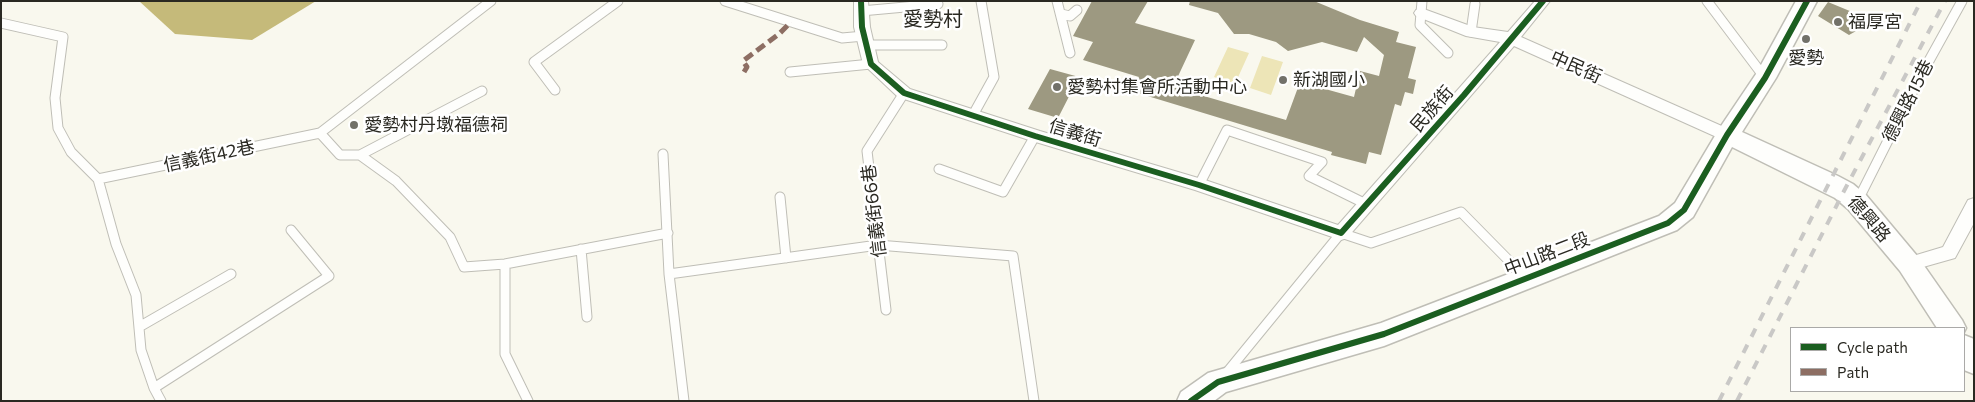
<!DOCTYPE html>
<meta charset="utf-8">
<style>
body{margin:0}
#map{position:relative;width:1975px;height:402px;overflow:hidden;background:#f9f8ee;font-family:Commissioner,sans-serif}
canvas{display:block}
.frame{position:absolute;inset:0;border:2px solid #2a2922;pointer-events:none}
.legend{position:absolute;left:1790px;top:327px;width:175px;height:65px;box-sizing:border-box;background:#fff;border:1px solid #aaa9a7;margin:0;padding:6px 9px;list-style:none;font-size:15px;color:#2a2922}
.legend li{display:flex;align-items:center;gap:10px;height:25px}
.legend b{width:25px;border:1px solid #aaa9a7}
</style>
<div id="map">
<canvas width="1975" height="402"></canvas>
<div class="frame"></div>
<ul class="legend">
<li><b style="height:6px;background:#1b5e20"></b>Cycle path</li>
<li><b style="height:6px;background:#8d6e63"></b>Path</li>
</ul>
</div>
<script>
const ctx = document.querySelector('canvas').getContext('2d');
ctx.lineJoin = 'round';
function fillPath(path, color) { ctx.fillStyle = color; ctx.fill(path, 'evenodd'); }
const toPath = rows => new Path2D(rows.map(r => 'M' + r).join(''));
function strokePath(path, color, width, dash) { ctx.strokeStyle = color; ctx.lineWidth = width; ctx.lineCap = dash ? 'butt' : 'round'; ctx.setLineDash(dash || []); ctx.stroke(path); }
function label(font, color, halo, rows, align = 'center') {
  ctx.font = font + ' Commissioner,"Noto Sans TC",sans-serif'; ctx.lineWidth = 5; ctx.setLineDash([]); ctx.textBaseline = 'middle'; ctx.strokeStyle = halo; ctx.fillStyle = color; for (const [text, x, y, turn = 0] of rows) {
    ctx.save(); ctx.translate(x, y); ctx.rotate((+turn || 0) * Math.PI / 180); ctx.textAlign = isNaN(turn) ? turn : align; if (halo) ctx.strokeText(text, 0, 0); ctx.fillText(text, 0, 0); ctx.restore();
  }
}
fillPath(toPath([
 [1228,47,1249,53,1235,84,1214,77],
 [1262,56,1283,62,1271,95,1250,88]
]), '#ede5b7');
fillPath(toPath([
 [139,1,316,1,252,40,175,34]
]), '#c5ba7a');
fillPath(toPath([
 [1092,1,1148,1,1135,23,1195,40,1173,87,1286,120,1300,82,1354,97,1360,71,1379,76,1384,55,1364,37,1357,52,1322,42,1288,51,1276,42,1249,34,1234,34,1218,13,1189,5,1190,1,1314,1,1360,20,1399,32,1396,42,1416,47,1408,78,1416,80,1413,94,1405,92,1401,106,1395,104,1381,155,1369,152,1366,164,1331,155,1332,152,1131,91,1139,77,1083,60,1093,42,1073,36],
 [1828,2,1874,21,1849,35,1818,16],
 [1050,69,1079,77,1058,118,1028,109]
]), '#9d9981');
const lane = toPath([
 [491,1,320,133,340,155,360,155,396,181,450,237,464,267,505,264,668,233],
 [725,1,842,38,864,36],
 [1057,1,1070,53],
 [1422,1,1420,25,1448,53],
 [1707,1,1765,78],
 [861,11,938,4],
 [1061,14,1070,16,1077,10],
 [1,23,63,37,55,98,58,128,71,152,98,179,116,244,136,295,141,350,154,388,161,401],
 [1471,32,1475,4],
 [865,45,942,45],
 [790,72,871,64],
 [555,90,534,62,618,1],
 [973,115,994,77,981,1],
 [663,154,669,274,684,401],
 [360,155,482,91],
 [939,169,1003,192,1035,136],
 [98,179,320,133],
 [1199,185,1227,130,1322,162,1309,176,1368,205],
 [780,197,786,258],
 [1857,202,1920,77,1962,1],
 [581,249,587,317],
 [505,264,505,354,528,401],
 [669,274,878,245,1013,256,1034,401],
 [886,310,867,151,904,93],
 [139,327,231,274],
 [1224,376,1341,233,1371,243,1461,212,1526,278],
 [154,388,329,276,291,230]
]);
const street = toPath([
 [854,1,868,1,870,27,878,62,910,89,1040,131,1205,180,1338,225,1500,42,1466,36,1416,16,1414,13,1416,10,1421,8,1473,27,1508,32,1535,1,1550,1,1521,37,1733,131,1735,135,1733,139,1727,141,1721,139,1514,46,1347,238,1341,240,1195,190,1029,140,898,97,863,64,854,27,854,1],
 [1974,198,1974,223,1955,258,1909,271,1903,269,1900,264,1903,259,1943,247,1968,200,1974,198]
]);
const secondary = toPath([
 [1796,1,1817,1,1776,78,1742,132,1838,176,1853,184,1866,195,1918,257,1962,320,1966,328,1964,332,1964,328,1937,328,1900,271,1848,209,1835,198,1732,147,1693,217,1677,230,1384,346,1226,392,1214,401,1177,401,1181,392,1208,373,1381,323,1659,216,1675,203,1719,129,1756,74,1796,1],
 [1964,335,1974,339,1974,374,1964,370,1964,335]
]);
strokePath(lane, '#bfbeb6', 11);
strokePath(street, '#bfbeb6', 2);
strokePath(secondary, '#bfbeb6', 3);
strokePath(toPath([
 [1442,84,1450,88]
]), '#e4e3e0', 3, [2.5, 2.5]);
strokePath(lane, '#fefefc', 9);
fillPath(street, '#fefefc');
fillPath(secondary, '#fefefc');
strokePath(toPath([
 [1719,401,1921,1],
 [1737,401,1844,191,1945,1]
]), '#c9c8c6', 4, [9, 9]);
strokePath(toPath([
 [744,72,747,67,743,61,779,34,791,22]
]), '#8d6e63', 5, [10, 5]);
strokePath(toPath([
 [861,1,862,27,871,64,904,93,1035,136,1199,185,1341,233,1464,95,1543,1],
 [1191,401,1218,382,1384,334,1668,223,1684,210,1727,135,1765,78,1807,1]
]), '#1b5e20', 6);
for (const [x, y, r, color] of [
 [1838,22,5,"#727169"],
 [1806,39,5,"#727169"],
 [1283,80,5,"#727169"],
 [1057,87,5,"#727169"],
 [354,125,5,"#727169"]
]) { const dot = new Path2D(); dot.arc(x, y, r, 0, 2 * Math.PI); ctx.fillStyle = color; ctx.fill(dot); strokePath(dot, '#fff', 2); }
label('18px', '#2a2922', '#fff', [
 ["福厚宮",1848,22],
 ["愛勢",1806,58,"center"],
 ["新湖國小",1293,80],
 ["愛勢村集會所活動中心",1067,87],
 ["愛勢村丹墩福德祠",364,125]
], 'left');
label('18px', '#2a2922', '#fff', [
 ["中民街",1576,67,24],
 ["德興路15巷",1908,101,-63],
 ["民族街",1432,109,-49],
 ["信義街",1075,133,17],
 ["信義街42巷",209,156,-12],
 ["信義街66巷",874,211,-97],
 ["德興路",1869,219,49],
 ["中山路二段",1547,254,-21]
]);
label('20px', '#2a2922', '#fff', [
 ["愛勢村",933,19]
]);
</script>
